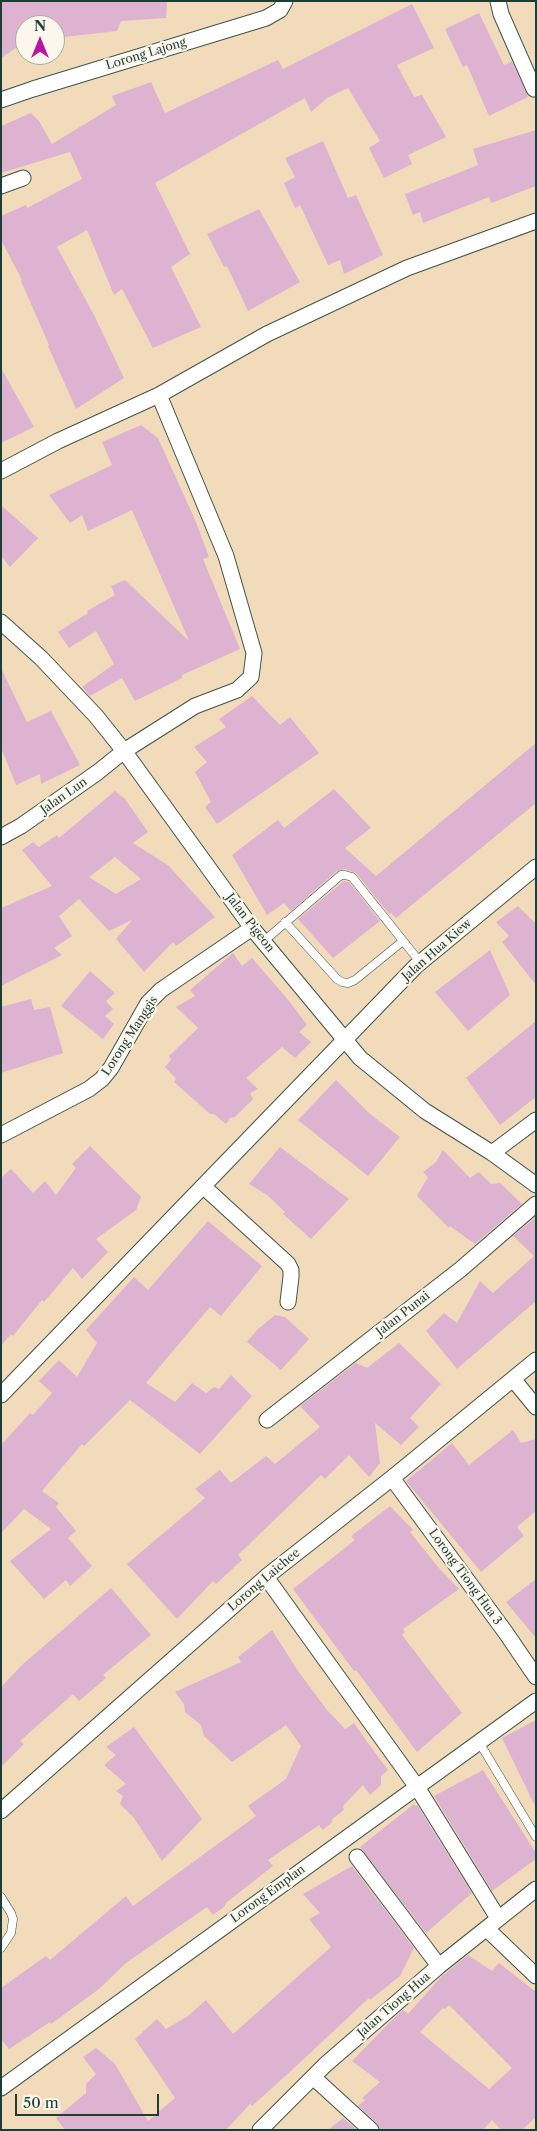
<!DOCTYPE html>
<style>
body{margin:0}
#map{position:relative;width:537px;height:2131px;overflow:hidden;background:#f1dbbb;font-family:"Libre Caslon Text",serif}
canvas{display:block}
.frame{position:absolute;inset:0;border:2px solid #1f3d34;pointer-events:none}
.north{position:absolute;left:15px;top:15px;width:50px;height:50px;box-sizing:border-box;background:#fbf7ec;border:1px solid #a3ada2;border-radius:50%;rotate:0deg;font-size:14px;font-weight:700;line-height:20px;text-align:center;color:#1f3d34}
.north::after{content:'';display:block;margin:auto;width:18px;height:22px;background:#b5179e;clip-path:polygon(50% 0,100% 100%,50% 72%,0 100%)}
.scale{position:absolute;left:15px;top:2094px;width:144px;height:22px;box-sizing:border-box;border:2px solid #1f3d34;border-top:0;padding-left:6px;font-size:15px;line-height:18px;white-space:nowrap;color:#1f3d34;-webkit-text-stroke:4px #fbf7ec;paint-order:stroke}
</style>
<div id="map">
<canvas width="537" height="2131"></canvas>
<div class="frame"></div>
<div class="north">N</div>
<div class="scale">50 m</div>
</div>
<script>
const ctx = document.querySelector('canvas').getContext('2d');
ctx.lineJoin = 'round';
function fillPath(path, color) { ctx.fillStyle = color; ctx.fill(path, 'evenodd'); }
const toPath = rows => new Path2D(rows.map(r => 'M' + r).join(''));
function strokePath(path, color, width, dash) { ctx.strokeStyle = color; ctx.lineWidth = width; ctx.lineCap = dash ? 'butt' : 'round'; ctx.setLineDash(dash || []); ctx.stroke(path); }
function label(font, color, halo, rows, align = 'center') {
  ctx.font = font + ' "Libre Caslon Text",serif'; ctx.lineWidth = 4.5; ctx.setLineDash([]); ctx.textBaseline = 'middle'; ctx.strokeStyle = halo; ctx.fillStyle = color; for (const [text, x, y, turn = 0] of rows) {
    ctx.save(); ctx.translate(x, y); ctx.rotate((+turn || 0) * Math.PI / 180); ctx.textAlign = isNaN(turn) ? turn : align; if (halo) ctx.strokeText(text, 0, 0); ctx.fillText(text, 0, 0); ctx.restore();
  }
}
fillPath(toPath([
 [1,1,167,1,166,18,121,21,117,31,55,38,55,25,23,25,23,43,1,58],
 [412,4,434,48,397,65,414,97,422,95,446,137,408,155,412,164,384,178,369,148,380,141,348,88,327,98,311,112,305,98,155,183,190,254,171,267,201,327,153,348,122,289,114,295,87,230,57,247,95,317,124,378,76,409,48,346,49,345,21,281,22,280,1,240,1,216,26,205,27,208,82,179,70,152,1,173,1,126,31,113,39,121,52,144,116,105,112,96,151,82,165,113,278,60,283,69],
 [479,13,504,65,512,61,528,97,489,116,467,65,463,67,445,29],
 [536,130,536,186,491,203,489,197,423,223,420,212,413,215,405,194,478,165,473,149],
 [323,141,348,198,356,195,383,255,344,274,340,260,328,265,300,205,295,208,284,183,295,177,285,158],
 [259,209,300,282,248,311,227,266,224,267,207,234],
 [1,368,34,427,1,443],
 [141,425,158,438,196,522,209,557,203,559,240,649,182,675,182,678,135,701,122,678,90,696,82,687,114,664,96,631,69,648,58,632,88,613,87,611,115,595,111,586,125,580,189,641,132,510,88,531,82,515,70,523,49,495,112,465,102,442],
 [1,505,38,538,10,567,1,556],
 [1,668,27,722,51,711,80,765,41,784,40,774,16,785,1,748],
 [252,696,280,725,290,717,319,753,217,824,205,807,211,802,195,772,207,762,194,747,226,727,219,719],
 [536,743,536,803,396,918,391,913,389,914,356,873,345,869,337,871,291,911,284,903,267,915,232,855,278,820,284,828,334,789,371,828,345,848,376,876],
 [115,791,125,799,148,832,133,843,169,866,215,917,176,946,173,942,144,972,116,939,132,920,109,931,79,899,59,916,72,936,54,948,62,955,1,986,1,908,52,886,22,850,33,842,39,847,57,835,59,838],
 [115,857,141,879,116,894,89,877],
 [344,881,349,882,380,921,333,958,298,919],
 [518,906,536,924,536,985,502,942,509,936,496,922],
 [490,950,510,995,468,1031,435,992],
 [233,953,242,966,252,958,289,1001,307,1025,299,1032,311,1042,295,1058,282,1047,246,1078,258,1089,250,1093,253,1099,235,1117,230,1118,226,1124,214,1114,210,1114,174,1082,176,1079,165,1067,171,1060,169,1056,198,1028,176,1007,195,996,190,990],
 [90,971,115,993,106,1001,113,1009,105,1016,114,1024,103,1039,61,1006],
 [31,999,34,1010,50,1007,63,1053,1,1073,1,1007],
 [536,1021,536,1097,500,1125,466,1078],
 [336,1080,370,1114,400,1137,368,1176,298,1120],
 [90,1146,141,1197,136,1210,96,1239,108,1252,82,1279,73,1268,44,1302,42,1300,13,1336,11,1334,1,1346,1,1178,11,1169,33,1193,45,1181,56,1195,76,1168,72,1164],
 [280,1147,349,1199,311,1239,283,1214,285,1212,267,1195,249,1184],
 [443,1150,470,1178,479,1172,491,1184,500,1183,522,1204,475,1244,450,1226,449,1228,417,1196,428,1177,423,1172,436,1162],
 [536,1217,536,1301,457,1369,426,1331,444,1313,457,1323,480,1281,493,1293,534,1256,513,1236],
 [208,1221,262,1266,221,1316,210,1307,146,1383,175,1402,192,1383,206,1393,214,1387,219,1389,231,1375,252,1396,200,1454,130,1400,84,1446,82,1444,42,1491,59,1503,56,1507,76,1531,68,1538,92,1566,70,1586,66,1580,44,1599,10,1561,51,1529,24,1509,1,1533,1,1445,30,1413,33,1415,52,1393,39,1381,59,1360,77,1377,97,1343,86,1330,134,1277,148,1290],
 [275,1315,285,1317,309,1339,281,1370,247,1342,257,1330],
 [399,1343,441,1384,410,1418,419,1427,401,1445,375,1423,380,1463,369,1477,349,1455,325,1479,321,1475,238,1555,242,1560,216,1584,213,1581,177,1619,127,1564,205,1498,195,1489,220,1470,231,1483,266,1456,275,1464,320,1427,300,1406,356,1363,367,1368],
 [513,1430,521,1443,536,1439,536,1511,517,1527,524,1536,481,1572,406,1481,452,1443,469,1465],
 [390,1506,413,1530,410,1532,438,1567,459,1589,403,1629,405,1632,402,1635,462,1713,417,1752,356,1670,354,1671,293,1589,355,1540,351,1536],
 [536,1579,536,1638,506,1602],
 [111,1588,151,1635,103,1675,106,1678,79,1701,73,1694,20,1741,24,1744,1,1767,1,1687,23,1664],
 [272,1630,298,1671,327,1710,345,1729,354,1723,368,1743,388,1770,381,1776,381,1785,370,1795,363,1785,343,1806,344,1810,332,1819,332,1822,323,1830,319,1825,268,1860,273,1866,227,1902,224,1907,213,1915,207,1907,126,1963,99,1989,51,2024,50,2022,9,2049,1,2039,1,1988,46,1956,50,1960,126,1896,133,1906,256,1816,248,1806,286,1779,301,1746,286,1725,232,1762,204,1736,201,1725,185,1712,184,1704,175,1692,241,1662,238,1657],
 [536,1720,536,1808,502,1738],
 [134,1727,202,1819,162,1861,134,1818,120,1804,123,1796,116,1791,126,1784,104,1765,116,1755,106,1747],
 [483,1770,536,1853,536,1859,492,1891,434,1796],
 [414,1804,415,1806,417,1805,472,1893,426,1933,360,1847],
 [352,1866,414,1948,400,1976,370,2000,369,1998,292,2070,252,2106,250,2104,226,2130,65,2130,56,2118,86,2093,86,2084,96,2074,83,2057,96,2048,115,2064,148,2121,175,2098,135,2039,157,2019,166,2029,188,2016,206,2000,233,2034,331,1947,309,1919,320,1913,303,1894],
 [468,1955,492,1971,499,1963,536,1992,536,2117,522,2130,501,2130,492,2120,483,2130,380,2130,377,2123,358,2106,365,2100,362,2098,380,2082,352,2061,396,2016,403,2010,408,2014,442,1976],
 [449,2005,512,2068,489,2089,420,2032,443,2008,445,2009],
 [343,2118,357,2130,328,2130]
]), '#deb3d1');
const service = toPath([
 [285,922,337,979,342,982,348,983,355,980,403,941],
 [264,941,341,875,345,875,352,877,420,962],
 [479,1742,536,1837],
 [1,1897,11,1913,13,1919,11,1933,1,1948]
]);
const minor = toPath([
 [498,1,501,14,534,89],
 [1,100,33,89,266,18,280,10,285,1],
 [1,186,23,178],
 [1,471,58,441,159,395,267,334,407,268,536,221],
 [1,622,41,658,96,716,124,751,252,928,360,1058,425,1111,492,1153,536,1185],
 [1,837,21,826,98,772,124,751,195,706,237,690,251,677,254,653,226,556,159,395],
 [1,1135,89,1089,102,1079,111,1068,148,1003,161,990,252,928],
 [492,1153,536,1120],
 [204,1187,288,1264,291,1270,291,1277,288,1302],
 [513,1379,536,1407],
 [1,1395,416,966,536,867],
 [267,1420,461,1269,536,1204],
 [392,1478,506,1633,536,1677],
 [266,1577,417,1787,498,1918],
 [1,1811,266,1577,392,1478,536,1360],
 [357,1857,439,1966],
 [487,1929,536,1976],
 [313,2077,371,2130],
 [1,2088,536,1701],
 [260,2130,325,2065,439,1966,536,1889]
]);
strokePath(service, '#3e5548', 9);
strokePath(minor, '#3e5548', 17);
strokePath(service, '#fff', 8);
strokePath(minor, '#fff', 15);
label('12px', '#1f3d34', '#fbf7ec', [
 ["Lorong Lajong",146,54,-17],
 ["Jalan Lun",64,796,-35],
 ["Jalan Pigeon",250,923,52],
 ["Jalan Hua Kiew",437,950,-41],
 ["Lorong Manggis",130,1036,-57],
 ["Jalan Punai",403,1314,-38],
 ["Lorong Tiong Hua 3",465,1577,54],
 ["Lorong Laichee",264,1580,-40],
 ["Lorong Emplan",268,1894,-36],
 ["Jalan Tiong Hua",394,2005,-41]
]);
</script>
